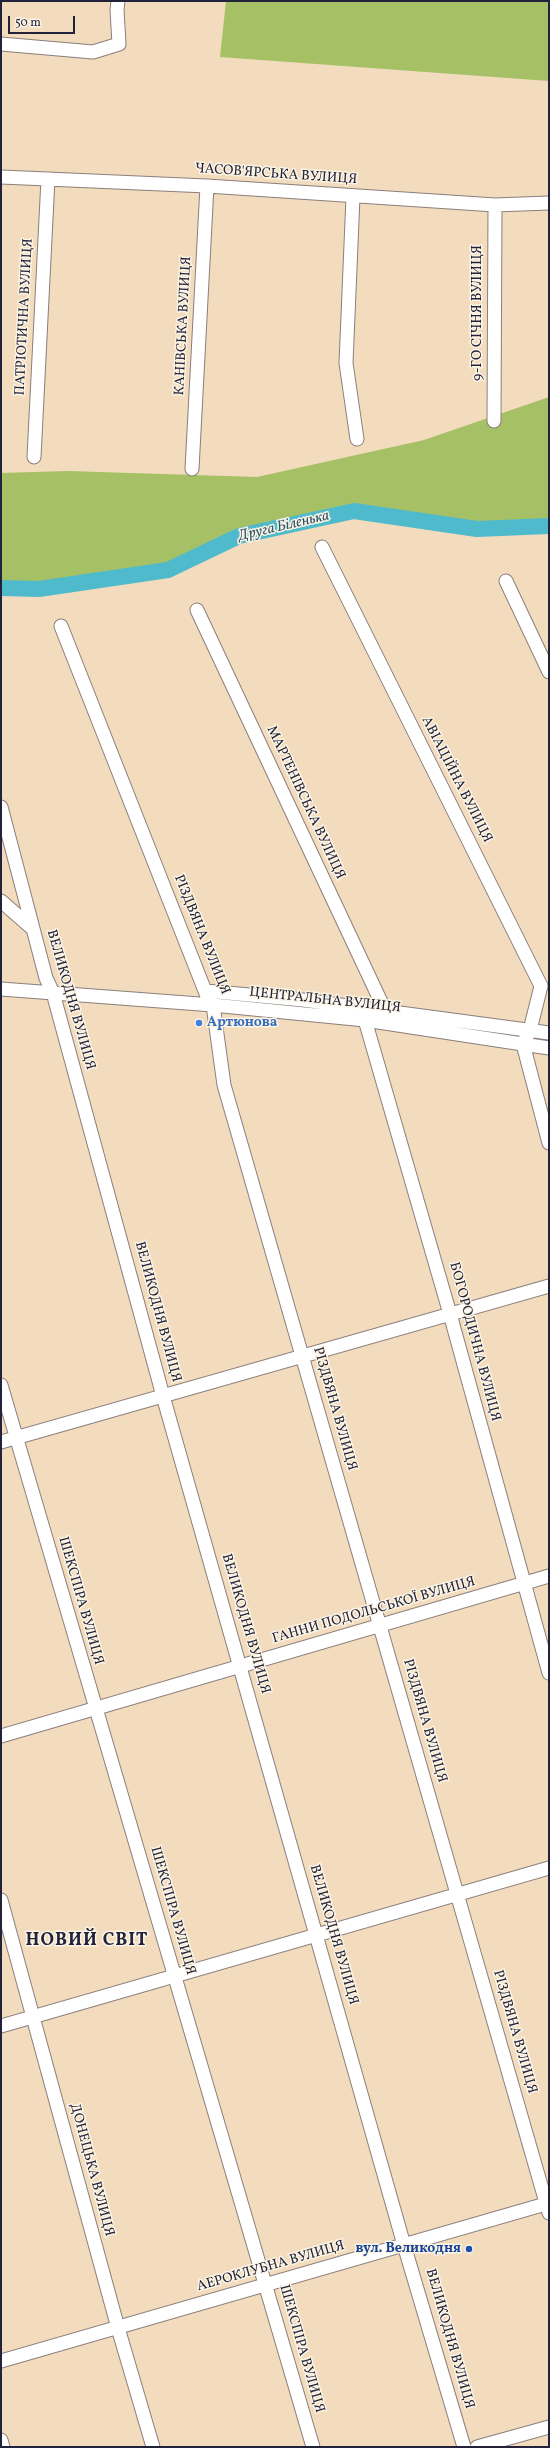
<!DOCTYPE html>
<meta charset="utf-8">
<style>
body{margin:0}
#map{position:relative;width:550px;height:2448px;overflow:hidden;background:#f3dcbd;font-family:Vollkorn,serif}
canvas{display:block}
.frame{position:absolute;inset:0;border:2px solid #22223b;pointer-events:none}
.scale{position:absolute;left:8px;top:16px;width:67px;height:18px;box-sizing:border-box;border:2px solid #22223b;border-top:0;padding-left:5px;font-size:12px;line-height:14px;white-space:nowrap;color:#22223b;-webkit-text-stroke:3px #fcf5e5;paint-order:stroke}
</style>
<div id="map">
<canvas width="550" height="2448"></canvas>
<div class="frame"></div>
<div class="scale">50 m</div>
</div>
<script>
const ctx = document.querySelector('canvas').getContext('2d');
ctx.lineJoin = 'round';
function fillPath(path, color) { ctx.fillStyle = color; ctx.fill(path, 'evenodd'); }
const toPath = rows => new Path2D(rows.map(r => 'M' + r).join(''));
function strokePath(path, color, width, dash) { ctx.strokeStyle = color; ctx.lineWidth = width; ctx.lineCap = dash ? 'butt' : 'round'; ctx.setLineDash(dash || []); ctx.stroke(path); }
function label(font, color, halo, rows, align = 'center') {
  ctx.font = font + ' Vollkorn,serif'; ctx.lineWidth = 3; ctx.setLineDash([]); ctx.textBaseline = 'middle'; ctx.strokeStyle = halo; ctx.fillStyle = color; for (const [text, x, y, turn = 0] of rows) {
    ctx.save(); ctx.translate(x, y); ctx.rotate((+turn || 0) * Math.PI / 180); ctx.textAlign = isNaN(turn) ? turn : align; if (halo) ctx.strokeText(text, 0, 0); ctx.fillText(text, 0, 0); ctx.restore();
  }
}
fillPath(toPath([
 [226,1,549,1,549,81,220,57],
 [549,397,549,526,545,527,477,529,354,511,239,536,168,570,39,589,1,588,1,473,68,471,257,477,424,440]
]), '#a6c066');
strokePath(toPath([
 [1,588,39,589,168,570,239,536,354,511,477,529,549,526]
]), '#50bacd', 16);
const minor = toPath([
 [1,44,93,52,119,44,117,10,118,1],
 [1,177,207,186,495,205,549,203],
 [353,197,346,363,357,439],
 [494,421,495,205],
 [34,457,48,179],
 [192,469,207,186],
 [322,547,541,986,530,1030,523,1044],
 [506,581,549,672],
 [197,610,382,1004,380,1009],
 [61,626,207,996,213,1005,224,1085,549,2213],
 [1,807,46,978,53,993,163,1396,404,2245,464,2447],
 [1,901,33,929],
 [1,989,213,1005,365,1020,549,1048],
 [206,991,303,1000,549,1033],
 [365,1020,450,1314,549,1673],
 [523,1044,549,1143],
 [1,1385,313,2447],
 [1,1442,549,1286],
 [1,1736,549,1576],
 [1,1900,118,2328,153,2447],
 [1,2026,549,1868],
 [1,2361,549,2203],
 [1,2440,3,2447],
 [477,2447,549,2427]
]);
strokePath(minor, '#8a7f7c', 15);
strokePath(minor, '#fff', 13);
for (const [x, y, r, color] of [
 [199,1023,4,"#3f7fe0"],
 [469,2249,4,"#1a4fb4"]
]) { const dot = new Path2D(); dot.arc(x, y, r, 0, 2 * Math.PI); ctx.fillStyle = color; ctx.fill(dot); strokePath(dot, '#fcf5e5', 1.5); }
label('14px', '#22223b', '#fcf5e5', [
 ["ЧАСОВ'ЯРСЬКА ВУЛИЦЯ",276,175,4],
 ["9-ГО СІЧНЯ ВУЛИЦЯ",478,313,-90],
 ["ПАТРІОТИЧНА ВУЛИЦЯ",25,317,-87],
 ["КАНІВСЬКА ВУЛИЦЯ",184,326,-87],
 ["АВІАЦІЙНА ВУЛИЦЯ",456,780,63],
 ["МАРТЕНІВСЬКА ВУЛИЦЯ",305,803,65],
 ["РІЗДВЯНА ВУЛИЦЯ",201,935,68],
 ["ВЕЛИКОДНЯ ВУЛИЦЯ",70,1000,74],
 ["ЦЕНТРАЛЬНА ВУЛИЦЯ",325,1001,6],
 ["ВЕЛИКОДНЯ ВУЛИЦЯ",157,1312,75],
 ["БОГОРОДИЧНА ВУЛИЦЯ",474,1342,75],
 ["РІЗДВЯНА ВУЛИЦЯ",334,1409,74],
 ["ШЕКСПІРА ВУЛИЦЯ",80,1601,74],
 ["ГАННИ ПОДОЛЬСЬКОЇ ВУЛИЦЯ",374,1611,-16],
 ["ВЕЛИКОДНЯ ВУЛИЦЯ",245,1624,74],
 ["РІЗДВЯНА ВУЛИЦЯ",424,1721,74],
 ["ШЕКСПІРА ВУЛИЦЯ",172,1911,74],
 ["ВЕЛИКОДНЯ ВУЛИЦЯ",333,1935,74],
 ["РІЗДВЯНА ВУЛИЦЯ",514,2032,74],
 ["ДОНЕЦЬКА ВУЛИЦЯ",91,2170,75],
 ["АЕРОКЛУБНА ВУЛИЦЯ",271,2267,-16],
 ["ВЕЛИКОДНЯ ВУЛИЦЯ",449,2339,74],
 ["ШЕКСПІРА ВУЛИЦЯ",301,2349,74]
]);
label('bold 14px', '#366cbe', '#fcf5e5', [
 ["Артюнова",207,1023]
], 'left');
label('bold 14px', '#164399', '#fcf5e5', [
 ["вул. Великодня",461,2249]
], 'right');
label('italic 15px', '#32576e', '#fcf5e5', [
 ["Друга Біленька",284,527,-13]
]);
ctx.letterSpacing = '1px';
label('bold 18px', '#22223b', '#fcf5e5', [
 ["НОВИЙ СВІТ",87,1942]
]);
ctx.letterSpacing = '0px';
</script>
